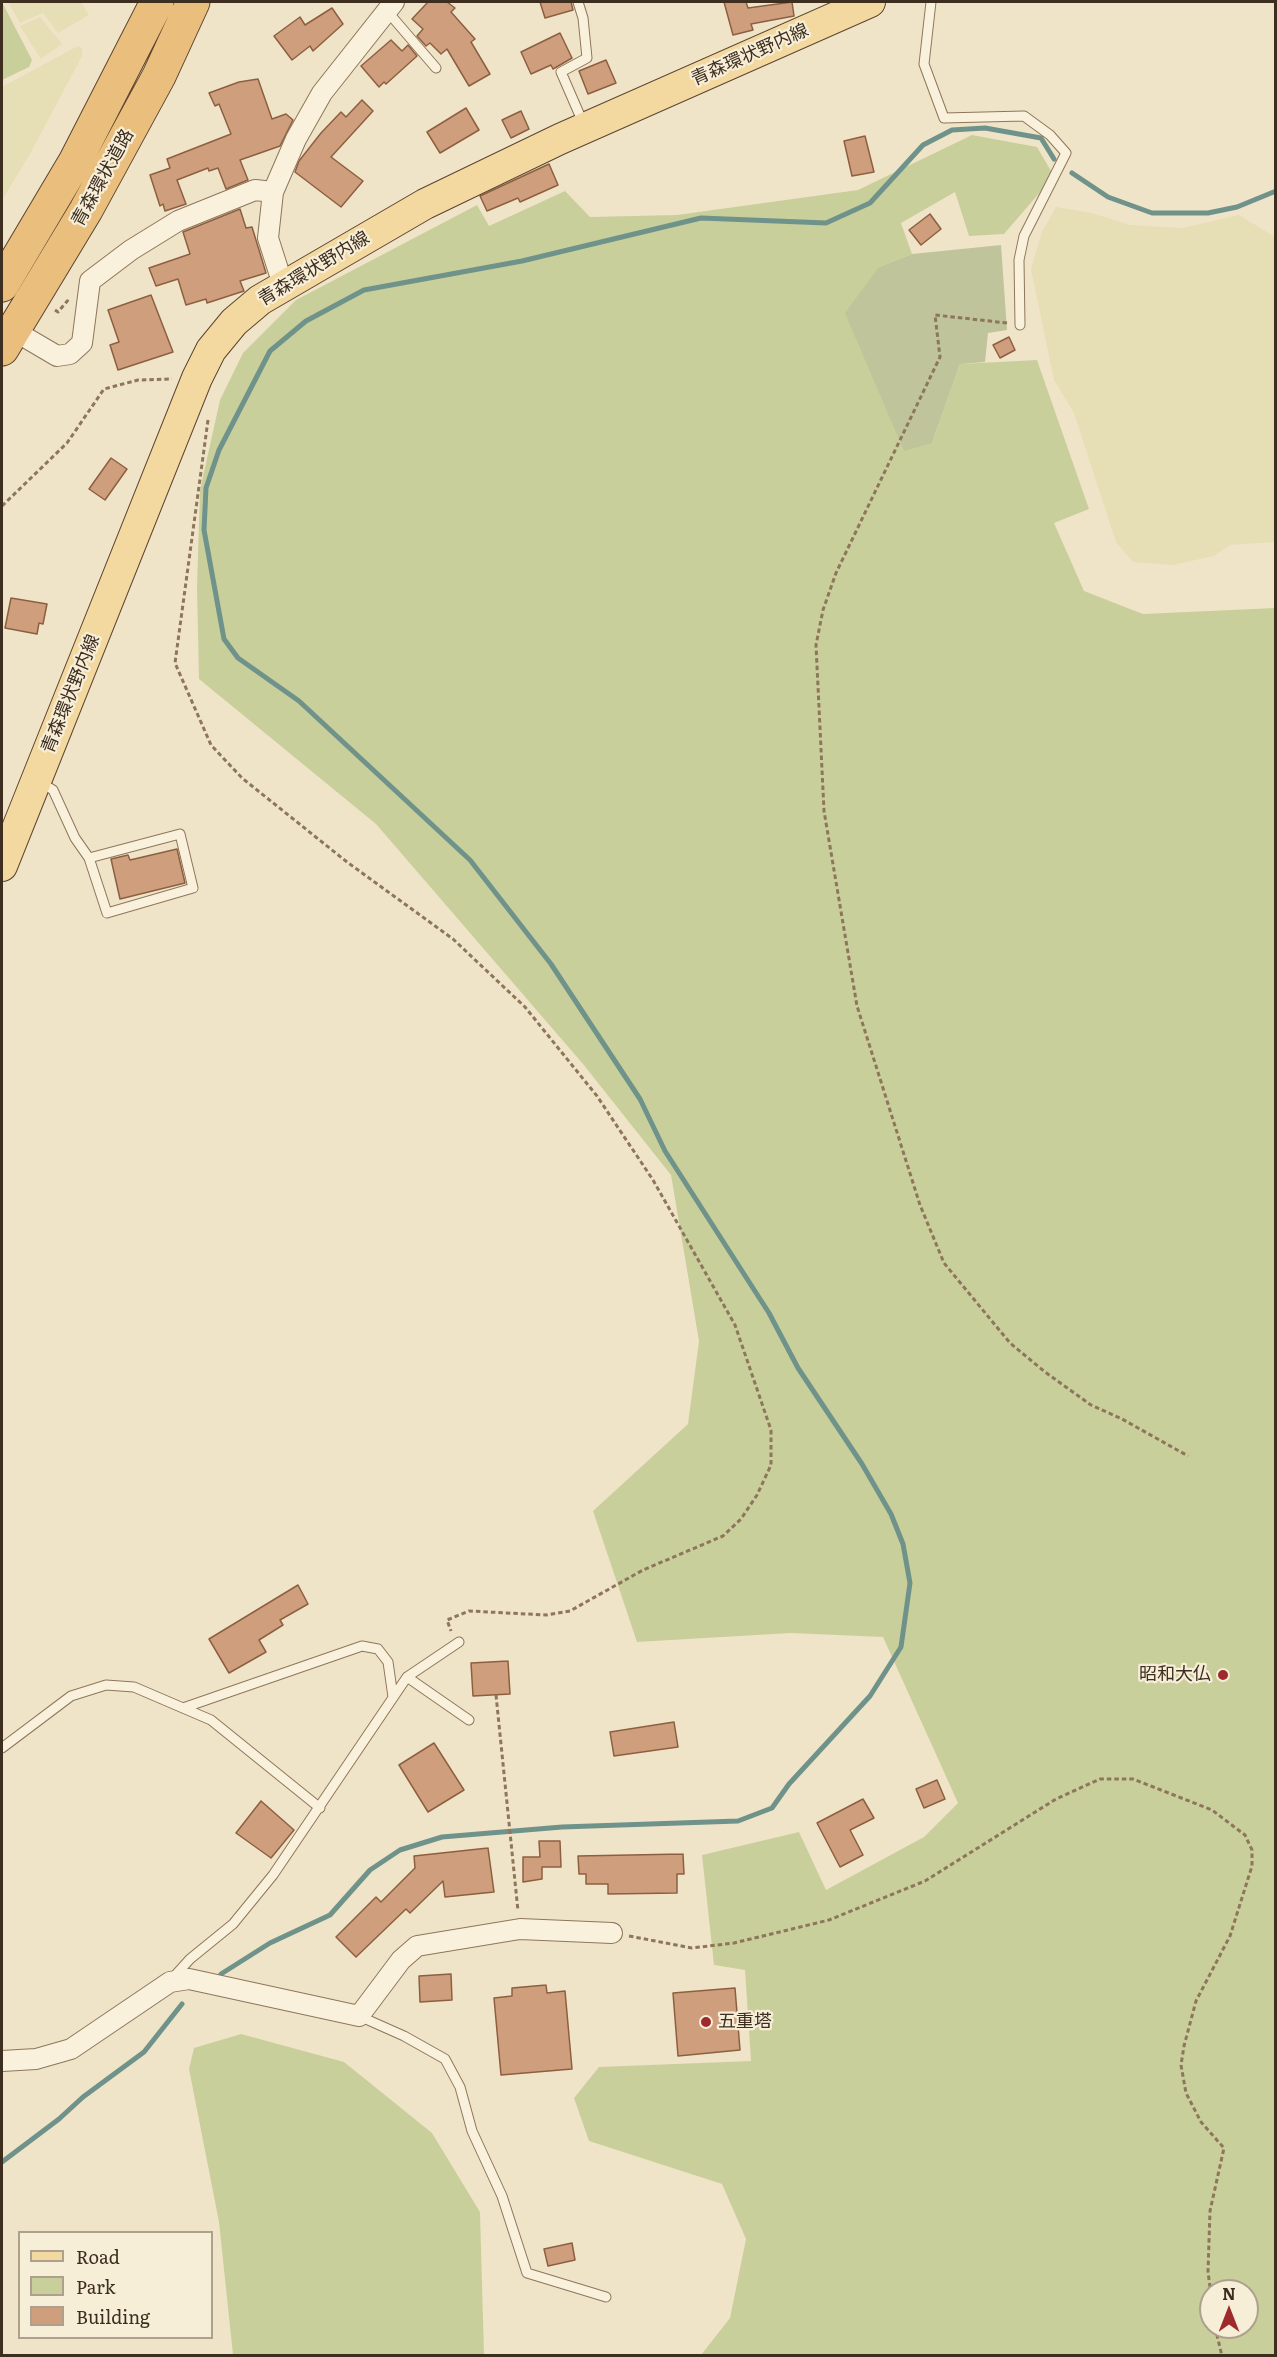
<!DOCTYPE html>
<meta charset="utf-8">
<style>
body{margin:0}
#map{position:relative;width:1277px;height:2357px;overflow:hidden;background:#f0e4c8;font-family:Literata,serif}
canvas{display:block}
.frame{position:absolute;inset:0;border:3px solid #3d2e20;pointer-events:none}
.legend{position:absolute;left:18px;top:2231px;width:195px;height:108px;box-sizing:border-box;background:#f7eed8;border:2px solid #ada18e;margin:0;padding:8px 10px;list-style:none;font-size:18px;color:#3d2e20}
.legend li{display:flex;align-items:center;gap:12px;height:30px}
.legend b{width:30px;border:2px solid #ada18e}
.north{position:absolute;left:1199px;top:2279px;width:60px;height:60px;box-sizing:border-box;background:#f7eed8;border:2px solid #ada18e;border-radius:50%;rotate:0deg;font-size:16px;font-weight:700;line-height:24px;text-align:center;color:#3d2e20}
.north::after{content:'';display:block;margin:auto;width:21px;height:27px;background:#9e2a2b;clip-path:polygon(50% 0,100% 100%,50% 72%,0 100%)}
</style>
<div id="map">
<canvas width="1277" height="2357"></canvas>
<div class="frame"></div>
<ul class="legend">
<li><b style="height:8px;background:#f3d9a0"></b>Road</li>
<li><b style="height:16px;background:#c9cf9b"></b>Park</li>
<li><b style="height:16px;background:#cf9f7d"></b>Building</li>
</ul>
<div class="north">N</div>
</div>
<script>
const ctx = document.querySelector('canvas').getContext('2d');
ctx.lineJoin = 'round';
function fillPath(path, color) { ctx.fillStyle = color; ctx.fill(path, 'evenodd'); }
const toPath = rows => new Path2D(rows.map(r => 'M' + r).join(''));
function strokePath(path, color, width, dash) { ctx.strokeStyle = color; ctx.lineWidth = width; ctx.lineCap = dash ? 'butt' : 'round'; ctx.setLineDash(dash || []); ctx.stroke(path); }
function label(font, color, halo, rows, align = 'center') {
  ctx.font = font + ' Literata,"Noto Sans JP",serif'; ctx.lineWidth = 4.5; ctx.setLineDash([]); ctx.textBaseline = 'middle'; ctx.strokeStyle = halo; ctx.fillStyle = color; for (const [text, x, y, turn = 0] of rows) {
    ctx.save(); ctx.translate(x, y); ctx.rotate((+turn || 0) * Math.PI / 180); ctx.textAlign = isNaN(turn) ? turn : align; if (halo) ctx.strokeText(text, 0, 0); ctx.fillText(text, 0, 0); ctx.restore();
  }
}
fillPath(toPath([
 [8,2,81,2,89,15,58,33,43,13,20,23],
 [40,17,62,44,41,59,20,26],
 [78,46,82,49,82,56,30,154,2,200,2,87],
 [1056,207,1092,213,1130,225,1183,228,1239,215,1275,237,1275,542,1230,545,1214,556,1173,565,1133,562,1116,542,1074,413,1054,380,1031,269,1042,232]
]), '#e6deb5');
fillPath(toPath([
 [2,2,32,60,29,67,2,80],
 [972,135,1037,147,1054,176,1004,234,969,236,955,192,901,223,912,254,879,267,932,443,960,364,1037,360,1089,509,1054,523,1084,591,1143,614,1275,608,1275,2355,701,2355,730,2318,746,2239,722,2184,589,2141,574,2098,599,2067,751,2061,745,1970,714,1965,702,1855,799,1832,826,1890,924,1837,958,1803,883,1637,791,1633,637,1642,593,1511,688,1424,699,1341,671,1175,583,1064,376,824,199,679,197,587,200,490,220,400,243,353,296,300,477,205,489,226,565,191,590,217,677,215,858,190],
 [1211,2291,1247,2291,1247,2327,1211,2327],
 [241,2034,344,2062,432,2133,480,2212,484,2355,233,2355,219,2222,189,2069,194,2048]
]), '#c9cf9b');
fillPath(toPath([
 [1001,245,1007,330,988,333,985,362,960,364,932,443,904,451,845,313,879,267,912,254]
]), '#bfc49a');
strokePath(toPath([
 [1072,173,1108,197,1152,213,1208,213,1237,207,1276,191],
 [221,1974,270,1943,330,1915,370,1870,400,1850,442,1837,562,1827,738,1821,772,1808,789,1784,870,1696,901,1647,910,1583,903,1544,891,1514,862,1464,798,1368,769,1313,665,1151,640,1099,551,964,470,860,299,701,238,658,224,639,204,530,206,488,219,450,270,351,306,321,364,290,522,261,701,218,826,223,870,203,923,145,952,130,985,128,1041,138,1054,159],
 [2,2162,59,2119,83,2097,144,2052,182,2004]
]), '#6f938a', 5);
const building = toPath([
 [428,2,447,2,455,8,451,12,475,39,471,42,490,74,469,86,447,49,441,54,430,43,426,46,417,36,423,29,412,19,428,2],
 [540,2,571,2,573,10,545,18,540,2],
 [724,2,746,2,748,8,792,2,794,16,751,24,753,30,733,35,724,2],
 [332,8,343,24,313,51,310,46,292,60,274,36,300,17,305,25,332,8],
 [560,33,572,58,553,69,551,65,531,74,521,52,560,33],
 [391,40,402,51,408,45,417,56,386,84,384,82,379,87,361,66,391,40],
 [606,60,616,83,588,94,579,71,606,60],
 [258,79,272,119,286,114,293,120,280,146,240,160,248,180,226,189,218,168,209,171,208,168,177,180,186,204,165,211,163,204,160,206,150,175,170,168,167,159,231,134,219,104,215,106,209,93,239,82,258,79],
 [362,100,373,111,331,157,363,181,341,207,295,172,299,161,321,133,341,112,346,117,362,100],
 [466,108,479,130,440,153,427,132,466,108],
 [521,111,529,129,511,138,502,120,521,111],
 [865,136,874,172,852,176,844,141,865,136],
 [549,164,558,185,520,202,518,198,487,211,480,196,549,164],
 [240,209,246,228,252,227,266,273,240,281,244,291,207,303,206,299,186,305,178,279,156,286,149,268,190,254,183,232,240,209],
 [930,214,941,229,921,245,909,230,930,214],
 [151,295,173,352,118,370,110,345,119,342,108,310,151,295],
 [1009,337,1015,350,1000,358,993,345,1009,337],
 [111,458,127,469,105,500,89,489,111,458],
 [11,598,47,604,43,624,39,623,37,634,5,628,11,598],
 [177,849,185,883,120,899,111,859,128,855,130,860,177,849],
 [298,1585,308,1604,280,1620,283,1625,259,1640,266,1652,229,1673,209,1639,298,1585],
 [508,1661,510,1694,473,1696,471,1663,508,1661],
 [674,1722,678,1747,614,1756,610,1732,674,1722],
 [434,1743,464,1790,428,1812,399,1765,434,1743],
 [937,1780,945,1799,924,1808,916,1789,937,1780],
 [863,1799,874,1818,850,1830,863,1855,840,1867,817,1823,863,1799],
 [261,1801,294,1830,271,1858,236,1833,261,1801],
 [539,1841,560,1841,561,1867,542,1867,542,1879,523,1882,523,1857,540,1857,539,1841],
 [488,1848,494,1892,445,1897,443,1881,410,1913,406,1909,356,1957,336,1937,376,1897,381,1902,415,1868,414,1856,488,1848],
 [683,1854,684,1874,677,1874,677,1893,608,1894,608,1884,586,1884,586,1874,579,1874,578,1856,683,1854],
 [451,1974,452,2000,420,2002,419,1976,451,1974],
 [546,1985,547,1993,565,1991,572,2069,501,2075,494,1998,512,1996,512,1988,546,1985],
 [735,1988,740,2050,678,2056,673,1993,735,1988],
 [572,2243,575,2260,548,2266,544,2249,572,2243]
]);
fillPath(building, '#cf9f7d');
strokePath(building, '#8d5f41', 1.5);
const service = toPath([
 [578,2,583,18,587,58,561,72,584,125],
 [931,2,924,64,944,118,1024,116,1050,135,1066,153,1024,236,1019,260,1020,325],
 [387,11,436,68],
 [40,782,53,790,75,838,89,858,107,913,193,888,180,834,89,858],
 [407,1677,459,1642],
 [183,1708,362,1646,378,1649,388,1662,393,1697],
 [2,1748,71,1696,106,1685,134,1687,211,1720,320,1808],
 [171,1980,190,1959,233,1924,273,1875,407,1677,469,1720],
 [359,2016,404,2036,445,2059,460,2087,472,2131,502,2196,527,2273,606,2297]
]);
const minor = toPath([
 [283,285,268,238,273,192,296,139,322,93,394,2],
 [6,326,57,356,70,354,82,343,90,281,131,250,178,221,255,190,273,192],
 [2,2061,36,2059,71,2049,170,1982,189,1979,359,2016,401,1960,417,1946,520,1929,612,1933]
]);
const primary = toPath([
 [2,866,197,378,211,350,234,322,260,300,425,204,560,139,870,2]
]);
const trunk = toPath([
 [2,285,75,162,157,2],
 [2,349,86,210,159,76,193,2]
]);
strokePath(service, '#8d765c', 11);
strokePath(minor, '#8d765c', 22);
strokePath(primary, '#5b4430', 32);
strokePath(trunk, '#5b4430', 35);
strokePath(toPath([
 [55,310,58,312,69,299],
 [1007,323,935,315,940,357,836,573,823,610,816,645,824,811,857,1006,920,1205,944,1263,1010,1343,1045,1372,1091,1405,1122,1419,1188,1456],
 [208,420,175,663,211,745,242,778,347,862,453,939,525,1007,597,1096,653,1180,735,1325,771,1430,771,1465,757,1495,741,1519,723,1536,643,1570,570,1611,546,1615,469,1611,447,1620,451,1631],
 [2,506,67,443,104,389,138,380,172,379],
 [496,1695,518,1911],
 [629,1936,692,1948,734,1943,829,1920,925,1881,1056,1799,1100,1779,1133,1779,1212,1810,1245,1835,1252,1850,1252,1866,1230,1936,1196,2001,1184,2046,1181,2065,1186,2093,1201,2122,1224,2148,1210,2211,1208,2272,1211,2294],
 [1215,2327,1222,2356]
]), '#8d765c', 3, [4.5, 3]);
strokePath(service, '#faf1dc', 9);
strokePath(minor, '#faf1dc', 20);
strokePath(primary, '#f3d9a0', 30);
strokePath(trunk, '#eabe7c', 33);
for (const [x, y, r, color] of [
 [1223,1675,6,"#9e2a2b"],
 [706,2022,6,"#9e2a2b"]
]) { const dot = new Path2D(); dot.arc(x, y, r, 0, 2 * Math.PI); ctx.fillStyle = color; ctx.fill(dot); strokePath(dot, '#f7eed8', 2); }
label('18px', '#3d2e20', '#f7eed8', [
 ["青森環状野内線",750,55,-24],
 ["青森環状道路",103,178,-61],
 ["青森環状野内線",314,269,-31],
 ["青森環状野内線",71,694,-68]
]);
label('18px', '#3d2e20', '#f7eed8', [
 ["昭和大仏",1211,1675],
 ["五重塔",718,2022,"left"]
], 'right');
</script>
